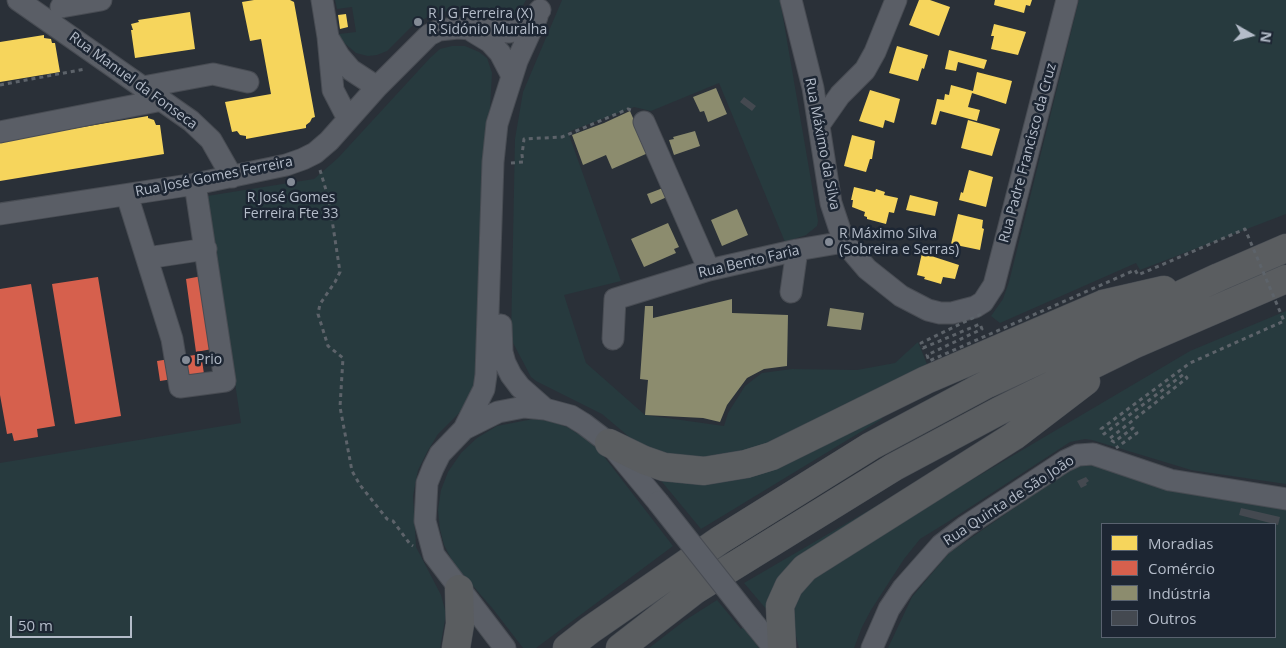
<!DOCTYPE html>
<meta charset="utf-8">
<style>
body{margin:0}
#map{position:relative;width:1286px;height:648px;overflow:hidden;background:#2a3038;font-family:"Open Sans",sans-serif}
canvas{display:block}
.legend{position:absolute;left:1101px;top:523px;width:175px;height:115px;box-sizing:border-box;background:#1d2633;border:1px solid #59626f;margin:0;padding:6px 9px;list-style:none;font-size:15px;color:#b4bcc9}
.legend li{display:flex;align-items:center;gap:10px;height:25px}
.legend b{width:25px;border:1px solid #59626f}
.north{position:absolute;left:1226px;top:10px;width:50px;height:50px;-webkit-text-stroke:4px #1d2633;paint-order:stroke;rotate:98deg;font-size:14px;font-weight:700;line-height:20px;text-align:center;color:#b4bcc9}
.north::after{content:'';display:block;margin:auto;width:18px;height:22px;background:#b4bcc9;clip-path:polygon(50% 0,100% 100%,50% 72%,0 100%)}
.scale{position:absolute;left:10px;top:616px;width:122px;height:22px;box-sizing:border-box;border:2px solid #b4bcc9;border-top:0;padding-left:6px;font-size:15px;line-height:18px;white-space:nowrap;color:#b4bcc9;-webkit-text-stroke:4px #1d2633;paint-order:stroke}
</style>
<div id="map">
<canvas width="1286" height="648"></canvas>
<ul class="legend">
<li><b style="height:14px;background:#f6d55c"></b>Moradias</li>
<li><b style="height:14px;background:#d6604d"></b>Comércio</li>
<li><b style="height:14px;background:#8c8c6e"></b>Indústria</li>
<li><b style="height:14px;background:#444950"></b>Outros</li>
</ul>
<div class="north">N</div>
<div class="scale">50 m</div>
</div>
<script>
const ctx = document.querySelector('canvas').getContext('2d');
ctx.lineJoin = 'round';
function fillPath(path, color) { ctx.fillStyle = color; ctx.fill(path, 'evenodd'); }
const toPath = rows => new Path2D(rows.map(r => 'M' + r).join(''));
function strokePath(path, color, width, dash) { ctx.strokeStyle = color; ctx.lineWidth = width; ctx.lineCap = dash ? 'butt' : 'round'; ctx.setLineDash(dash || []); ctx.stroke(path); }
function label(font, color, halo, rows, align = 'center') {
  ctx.font = font + ' "Open Sans",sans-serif'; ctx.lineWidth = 5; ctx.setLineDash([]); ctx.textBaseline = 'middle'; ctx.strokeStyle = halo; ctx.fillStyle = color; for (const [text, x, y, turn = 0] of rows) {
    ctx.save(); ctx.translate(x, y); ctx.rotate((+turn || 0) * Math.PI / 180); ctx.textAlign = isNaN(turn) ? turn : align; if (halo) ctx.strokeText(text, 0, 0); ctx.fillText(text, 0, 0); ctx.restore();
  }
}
fillPath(toPath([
 [335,0,526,0,520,11,515,16,489,17,476,12,457,10,434,14,414,24,387,51,377,55,368,56,356,53,342,41,339,34,356,32,352,7,337,9],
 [562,0,780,0,818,221,817,226,806,235,785,242,719,83,651,111,634,107,568,132,621,281,564,295,586,363,645,415,724,426,728,413,745,386,762,373,792,369,857,370,895,363,918,342,927,364,744,455,669,459,640,446,602,414,536,381,531,377,511,339,515,139,523,92],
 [1079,0,1286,0,1286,214,1140,270,1136,263,1000,323,991,316,1003,299,1009,282],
 [452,46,465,46,479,52,487,58,492,73,482,249,478,383,466,406,438,434,427,452,418,470,413,496,416,547,441,595,446,614,440,648,0,648,0,463,241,423,207,196,314,179,338,158,430,58,440,49],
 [1286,311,1286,484,1191,470,1092,440,1085,439,1070,442,946,523,920,539,904,559,871,610,862,627,854,648,799,648,791,617,794,605,800,591,826,566,1190,351],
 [878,413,882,419,701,529,653,471,668,477],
 [533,419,549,421,567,427,585,438,599,450,673,546,536,648,523,648,493,609,454,564,444,545,440,529,438,510,441,490,448,472,461,453,477,438,497,426],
 [1010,428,767,610,744,583],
 [1094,465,1286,508,1286,648,888,648,912,597,949,553,1068,471,1081,466],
 [1102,524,1275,524,1275,637,1102,637],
 [717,600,741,629,744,627,759,648,649,648,684,621]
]), '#273a3e');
fillPath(toPath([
 [254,0,290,0,294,2,315,117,312,118,310,122,306,125,306,128,246,139,246,136,240,135,237,131,232,132,225,102,271,94,261,39,250,41,242,2],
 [919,0,930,0,950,7,939,36,909,25],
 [995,0,1032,0,1030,6,1026,5,1024,13,994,5],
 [190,12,195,49,135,58,131,30,133,30,131,24,139,22,138,20],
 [346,14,348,27,340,29,338,15],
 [994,24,1026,32,1018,55,991,49,994,36,991,36],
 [44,35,44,38,51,39,52,43,55,43,60,72,0,82,0,42],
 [897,46,928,55,924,69,922,68,918,81,889,73],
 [949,50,987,60,984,69,958,62,956,71,945,69],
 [977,72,1012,81,1006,104,972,93,968,107,980,110,977,121,940,111,936,125,931,124,937,99,944,100,945,94,949,95,951,85,973,91],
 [870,90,900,99,894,123,885,120,883,128,859,121],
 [148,116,148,118,154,120,156,125,160,125,164,154,0,181,0,141],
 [968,120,1000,129,992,156,961,148],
 [852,135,875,141,872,159,870,159,866,172,844,166],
 [969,170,993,177,986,207,959,200,961,192,963,193],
 [854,187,875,192,876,189,885,192,884,195,898,198,894,213,889,212,886,224,867,219,867,217,864,216,865,212,852,207,853,200,851,200],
 [910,195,938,202,935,216,906,210],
 [958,214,983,220,982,228,984,229,980,250,951,244],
 [922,253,959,265,955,279,943,277,941,284,924,279,925,277,917,275]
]), '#f6d55c');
fillPath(toPath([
 [202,276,212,349,196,352,186,279],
 [98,277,121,416,75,424,52,284],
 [31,284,55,426,37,429,38,437,14,441,12,433,7,434,0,395,0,289],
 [201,354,204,374,160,381,157,361]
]), '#d6604d');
fillPath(toPath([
 [716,88,727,114,708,122,704,111,700,112,693,97],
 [630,111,648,153,612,169,606,155,583,165,572,135,604,123],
 [695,131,700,146,674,155,669,140,674,139,673,137],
 [663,188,667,197,651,204,647,194],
 [737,209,748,235,722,246,711,220],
 [668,223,679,247,674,249,676,253,644,267,631,239],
 [732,299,732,313,788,315,787,366,764,369,747,378,727,405,720,422,703,418,645,415,648,380,640,379,645,306,653,306,653,318],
 [830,308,864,313,861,330,827,326]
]), '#8c8c6e');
fillPath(toPath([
 [744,97,756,106,752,111,740,102],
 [1086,477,1089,481,1086,483,1087,485,1081,488,1077,481],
 [1241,508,1280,517,1278,525,1239,515]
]), '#444950');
const minor = toPath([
 [18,0,191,121,211,140,232,177],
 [322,0,328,37,333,90,348,119],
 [791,0,813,88,831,203,844,242,867,269,901,296,928,310,940,313,952,313,975,307,983,302,994,285,1067,0],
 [61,7,101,0],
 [472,31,490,42,500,53,512,76],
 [330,41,339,56,351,70,377,87],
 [143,87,213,74,248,82],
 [644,122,709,270],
 [819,125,840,95,865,70,875,52,896,0],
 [0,132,162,100],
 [127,195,172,339,180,387,225,381,195,184],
 [0,214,195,184,286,165,303,159,315,153,329,141,377,87,429,35,439,30,458,28,509,32,518,30,529,23,540,10],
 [147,258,206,249],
 [791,292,797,250],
 [501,325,502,352,505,363,511,375,520,387,545,409],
 [613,339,615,299,709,270,797,250,844,242],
 [464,429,484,389,486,375,493,162,497,124,517,61,537,17],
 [752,621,774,648],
 [505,648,434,555,425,521,427,483,433,468,440,454,464,429,498,412,524,407,545,409,571,416,584,424,609,443,658,502],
 [872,648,889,609,903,588,941,545,966,526,1065,461,1078,455,1093,454,1170,480,1286,499]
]);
const highway = toPath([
 [609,443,644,460,664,467,704,471,746,464,772,456,926,380,1103,304,1164,290],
 [456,648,460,624,459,589],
 [567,648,590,630,720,540,871,446,987,384,1219,277,1286,248],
 [620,648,695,590,894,467,999,411,1133,345,1286,279],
 [782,648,780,606,789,586,805,568,1014,436,1086,381]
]);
strokePath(minor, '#484c53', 23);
strokePath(highway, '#474c53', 29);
strokePath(toPath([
 [0,85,85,69],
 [511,163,523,162,522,155,524,139,562,137,628,109,631,110],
 [320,170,329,200,340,272,335,282,320,304,318,314,328,346,343,358,340,407,352,471,360,485,387,519,393,521,410,544,413,546]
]), '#5d636a', 3, [4, 4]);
strokePath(minor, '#5a5e66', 21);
strokePath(highway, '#5a5d60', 28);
const minorBridge = toPath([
 [658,502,752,621]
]);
strokePath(minorBridge, '#484c53', 23, []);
strokePath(toPath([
 [981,314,921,343,923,348,980,324,982,329,927,355,929,361,1135,270,1138,275,1245,229,1284,321,1190,363,1101,429,1104,434,1184,374,1187,378,1109,439,1114,442,1133,428,1137,433,1116,448]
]), '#5d636a', 3, [4, 4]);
strokePath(minorBridge, '#5a5e66', 21);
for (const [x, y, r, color] of [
 [418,22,5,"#848b96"],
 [291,182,5,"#848b96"],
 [829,242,5,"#848b96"],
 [186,360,5,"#848b96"]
]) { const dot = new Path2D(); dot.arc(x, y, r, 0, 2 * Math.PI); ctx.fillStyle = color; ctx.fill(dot); strokePath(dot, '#1d2633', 2); }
label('14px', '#b4bcc9', '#1d2633', [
 ["R J G Ferreira (X)",428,14],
 ["R Sidónio Muralha",428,30],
 ["R José Gomes",291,198,"center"],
 ["Ferreira Fte 33",291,214,"center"],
 ["R Máximo Silva",839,234],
 ["(Sobreira e Serras)",839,250],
 ["Prio",196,360]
], 'left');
label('14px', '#b4bcc9', '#1d2633', [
 ["Rua Manuel da Fonseca",133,81,36],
 ["Rua Máximo da Silva",822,144,79],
 ["Rua Padre Francisco da Cruz",1028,153,-75],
 ["Rua José Gomes Ferreira",214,177,-11],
 ["Rua Bento Faria",749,262,-13],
 ["Rua Quinta de São João",1009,501,-33]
]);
</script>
